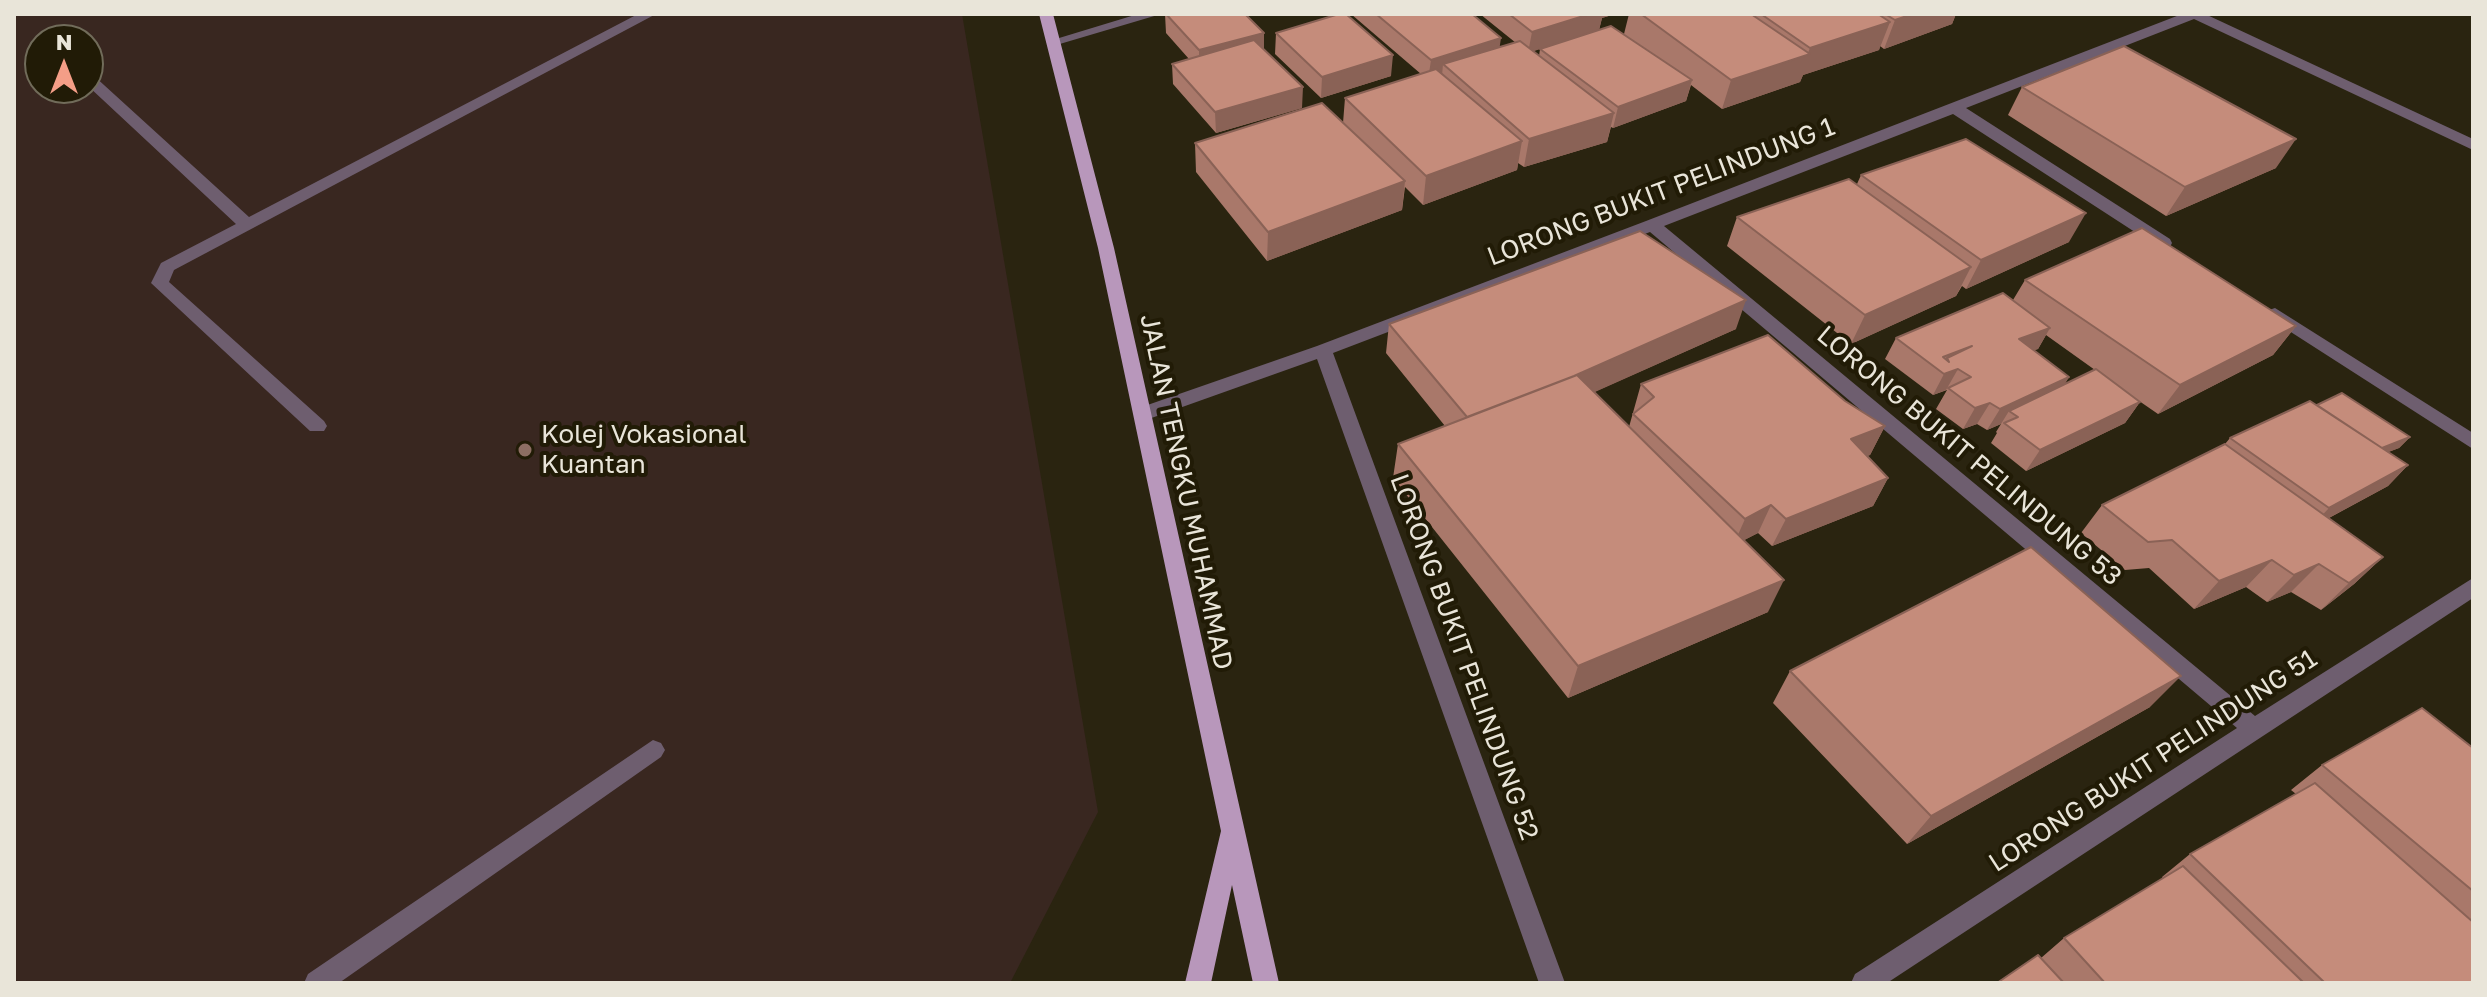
<!DOCTYPE html>
<style>
body{margin:0}
#map{position:relative;width:2487px;height:997px;overflow:hidden;background:#2a2410;font-family:"Golos Text",sans-serif}
canvas{display:block}
.frame{position:absolute;inset:0;border:16px solid #e9e5d9;pointer-events:none}
.north{position:absolute;left:24px;top:24px;width:80px;height:80px;box-sizing:border-box;background:#211b06;border:2px solid #716c5a;border-radius:50%;rotate:0deg;font-size:22px;font-weight:700;line-height:32px;text-align:center;color:#e9e5d9}
.north::after{content:'';display:block;margin:auto;width:28px;height:36px;background:#f49e87;clip-path:polygon(50% 0,100% 100%,50% 72%,0 100%)}
</style>
<div id="map">
<canvas width="2487" height="997"></canvas>
<div class="frame"></div>
<div class="north">N</div>
</div>
<script>
const ctx = document.querySelector('canvas').getContext('2d');
ctx.lineJoin = 'round';
function fillPath(path, color) { ctx.fillStyle = color; ctx.fill(path, 'evenodd'); }
const toPath = rows => new Path2D(rows.map(r => 'M' + r).join(''));
function strokePath(path, color, width, dash) { ctx.strokeStyle = color; ctx.lineWidth = width; ctx.lineCap = dash ? 'butt' : 'round'; ctx.setLineDash(dash || []); ctx.stroke(path); }
function label(font, color, halo, rows, align = 'center') {
  ctx.font = font + ' "Golos Text",sans-serif'; ctx.lineWidth = 8; ctx.setLineDash([]); ctx.textBaseline = 'middle'; ctx.strokeStyle = halo; ctx.fillStyle = color; for (const [text, x, y, turn = 0] of rows) {
    ctx.save(); ctx.translate(x, y); ctx.rotate((+turn || 0) * Math.PI / 180); ctx.textAlign = isNaN(turn) ? turn : align; if (halo) ctx.strokeText(text, 0, 0); ctx.fillText(text, 0, 0); ctx.restore();
  }
}
fillPath(toPath([
 [14,14,962,14,1098,812,1010,983,14,983],
 [40,40,88,40,88,88,40,88]
]), '#392720');
fillPath(toPath([
 [638,14,656,14,174,270,169,282,324,421,327,426,324,431,310,431,151,283,161,263,236,224,88,86,88,74,93,75,249,217,638,14],
 [1138,14,1161,14,1053,46,1046,42,1138,14],
 [2182,14,2205,14,2473,139,2473,150,2194,19,1966,108,2170,239,2172,243,2170,247,2158,247,1953,114,1664,226,2255,716,2473,578,2473,598,1887,983,1851,983,1855,974,2237,728,1650,232,1333,353,1565,983,1539,983,1317,359,1143,421,1134,414,1136,409,1317,346,1646,221,2182,14],
 [2275,308,2473,433,2473,449,2269,318,2266,314,2269,310,2275,308],
 [653,740,661,743,665,750,661,757,339,983,304,983,308,974,653,740]
]), '#6e5e6f');
fillPath(toPath([
 [1039,14,1053,14,1114,248,1279,983,1253,983,1232,885,1211,983,1185,983,1221,831,1098,248,1039,14]
]), '#b897bb');
fillPath(toPath([
 [1165,14,1245,14,1264,33,1264,49,1302,108,1216,133,1173,84,1172,64,1189,59,1166,33],
 [1351,14,1472,14,1500,47,1516,43,1480,14,1615,14,1602,18,1599,30,1624,34,1629,14,1956,14,1952,24,1884,49,1880,46,1879,50,1803,75,1800,82,1722,109,1691,85,1686,101,1613,128,1611,127,1607,142,1524,167,1518,163,1517,170,1423,205,1405,187,1402,210,1267,261,1196,172,1195,143,1343,123,1345,98,1421,74],
 [1548,46,1540,49,1539,56,1533,51],
 [1276,33,1391,76,1321,98,1275,54],
 [2022,87,2276,168,2166,216,2008,115],
 [1861,175,2069,242,1966,289,1962,286,1956,296,1851,344,1727,246,1737,217,1857,184],
 [2025,280,2296,326,2273,355,2158,414,2129,394,2140,402,2125,423,2026,471,1991,443,1997,433,1996,432,2001,424,1987,430,1977,424,1963,429,1936,409,1947,390,1933,395,1885,359,1896,338,2013,300],
 [2046,335,2095,370,2064,385,2069,377,2034,350,2038,349],
 [1389,324,1736,329,1594,392,1629,427,1641,384,1845,401,1885,426,1870,455,1867,456,1888,478,1873,506,1772,546,1758,533,1744,540,1768,612,1568,698,1393,478,1398,444,1445,426,1386,353],
 [2317,405,2410,437,2399,448,2388,452,2408,465,2388,486,2329,518,2383,557,2354,584,2321,610,2291,592,2267,602,2246,587,2194,609,2149,568,2125,570,2081,533,2102,505,2225,444,2230,438],
 [1790,671,2150,707,1907,844,1773,703],
 [2473,748,2473,983,1997,983,2041,958,2064,938,2163,879,2162,877,2190,854,2296,794,2291,790,2322,765]
]), '#a9786a');
fillPath(toPath([
 [1590,14,1615,14,1602,18,1599,30,1528,53,1532,32],
 [1913,14,1956,14,1952,24,1884,49,1895,20],
 [1890,22,1879,50,1803,75,1800,82,1722,109,1731,80,1807,55,1810,48],
 [1264,33,1264,53,1199,71,1199,50],
 [1501,38,1498,58,1443,64,1442,76,1428,80,1431,60],
 [1393,55,1391,76,1321,98,1322,77],
 [1692,80,1686,101,1613,128,1618,107],
 [1303,87,1302,108,1216,133,1215,112],
 [1614,113,1607,142,1524,167,1529,139],
 [2296,139,2276,168,2166,216,2185,187],
 [1522,141,1517,170,1423,205,1426,176],
 [1405,181,1402,210,1267,261,1268,232],
 [2086,213,2069,242,1966,289,1981,260],
 [1971,267,1956,296,1851,344,1865,315],
 [1746,300,1736,329,1465,450,1471,421],
 [2296,326,2273,355,2158,414,2180,385],
 [2050,328,2038,349,2007,360,2019,339],
 [1958,369,1946,390,1933,395,1944,374],
 [2069,377,2056,398,2009,411,2001,424,1987,430,2000,409],
 [2140,402,2125,423,2026,471,2040,450],
 [1990,403,1977,424,1963,429,1975,408],
 [1885,426,1870,455,1837,467,1851,439],
 [2410,437,2399,448,2363,462,2374,451],
 [2408,465,2388,486,2310,528,2329,508],
 [1888,478,1873,506,1772,546,1786,519],
 [1771,505,1758,533,1733,546,1745,519],
 [2383,557,2354,584,2321,610,2349,583],
 [2272,560,2246,587,2194,609,2219,581],
 [2319,564,2291,592,2267,602,2294,575],
 [1784,580,1768,612,1568,698,1578,666],
 [2181,676,2150,707,1907,844,1931,816]
]), '#8a6256');
const building = toPath([
 [1166,14,1245,14,1264,33,1199,50,1166,14],
 [1339,14,1346,14,1393,55,1322,77,1276,33,1339,14],
 [1376,14,1472,14,1501,38,1431,60,1376,14],
 [1509,14,1590,14,1532,32,1509,14],
 [1641,14,1751,14,1810,54,1731,80,1641,14],
 [1761,14,1878,14,1890,22,1810,48,1761,14],
 [1885,14,1913,14,1895,20,1885,14],
 [1611,26,1692,80,1618,107,1540,49,1611,26],
 [1254,40,1303,87,1215,112,1172,64,1254,40],
 [1520,41,1614,113,1529,139,1443,64,1520,41],
 [2124,46,2296,139,2185,187,2022,87,2124,46],
 [1436,69,1522,141,1426,176,1345,98,1436,69],
 [1322,103,1405,181,1268,232,1195,143,1322,103],
 [1966,139,2086,213,1981,260,1861,175,1966,139],
 [1849,179,1971,267,1865,315,1737,217,1849,179],
 [2142,228,2296,326,2180,385,2025,280,2142,228],
 [1640,231,1746,300,1574,376,1467,417,1389,324,1640,231],
 [2003,293,2050,328,2019,339,2069,377,2000,409,1990,403,1975,408,1948,388,1971,377,1958,369,1944,374,1896,338,2003,293],
 [1972,346,1947,358,1949,362,1943,357,1972,346],
 [1768,335,1845,401,1885,426,1851,439,1888,478,1786,519,1771,505,1745,519,1633,414,1654,397,1641,384,1768,335],
 [2096,369,2140,402,2040,450,2004,423,2018,417,2009,411,2096,369],
 [1577,375,1784,580,1578,666,1398,444,1577,375],
 [2342,393,2410,437,2382,448,2317,405,2342,393],
 [2310,401,2408,465,2329,508,2230,438,2310,401],
 [2225,444,2383,557,2349,583,2319,564,2294,575,2272,560,2219,581,2172,540,2148,542,2102,505,2225,444],
 [2031,547,2181,676,1931,816,1790,671,2031,547],
 [2422,708,2473,748,2473,891,2322,765,2422,708],
 [2315,783,2473,922,2473,983,2325,983,2190,854,2315,783],
 [2183,866,2304,983,2105,983,2064,938,2183,866],
 [2038,955,2064,983,1997,983,2038,955]
]);
fillPath(building, '#c58c7b');
strokePath(building, '#8a6256', 2);
for (const [x, y, r, color] of [
 [525,450,8,"#8d6e63"]
]) { const dot = new Path2D(); dot.arc(x, y, r, 0, 2 * Math.PI); ctx.fillStyle = color; ctx.fill(dot); strokePath(dot, '#211b06', 3); }
label('26px', '#e9e5d9', '#211b06', [
 ["LORONG BUKIT PELINDUNG 1",1661,192,-21],
 ["LORONG BUKIT PELINDUNG 53",1969,456,40],
 ["JALAN TENGKU MUHAMMAD",1186,492,78],
 ["LORONG BUKIT PELINDUNG 52",1464,657,70],
 ["LORONG BUKIT PELINDUNG 51",2153,761,-33]
]);
label('26px', '#e9e5d9', '#211b06', [
 ["Kolej Vokasional",541,435],
 ["Kuantan",541,465]
], 'left');
</script>
